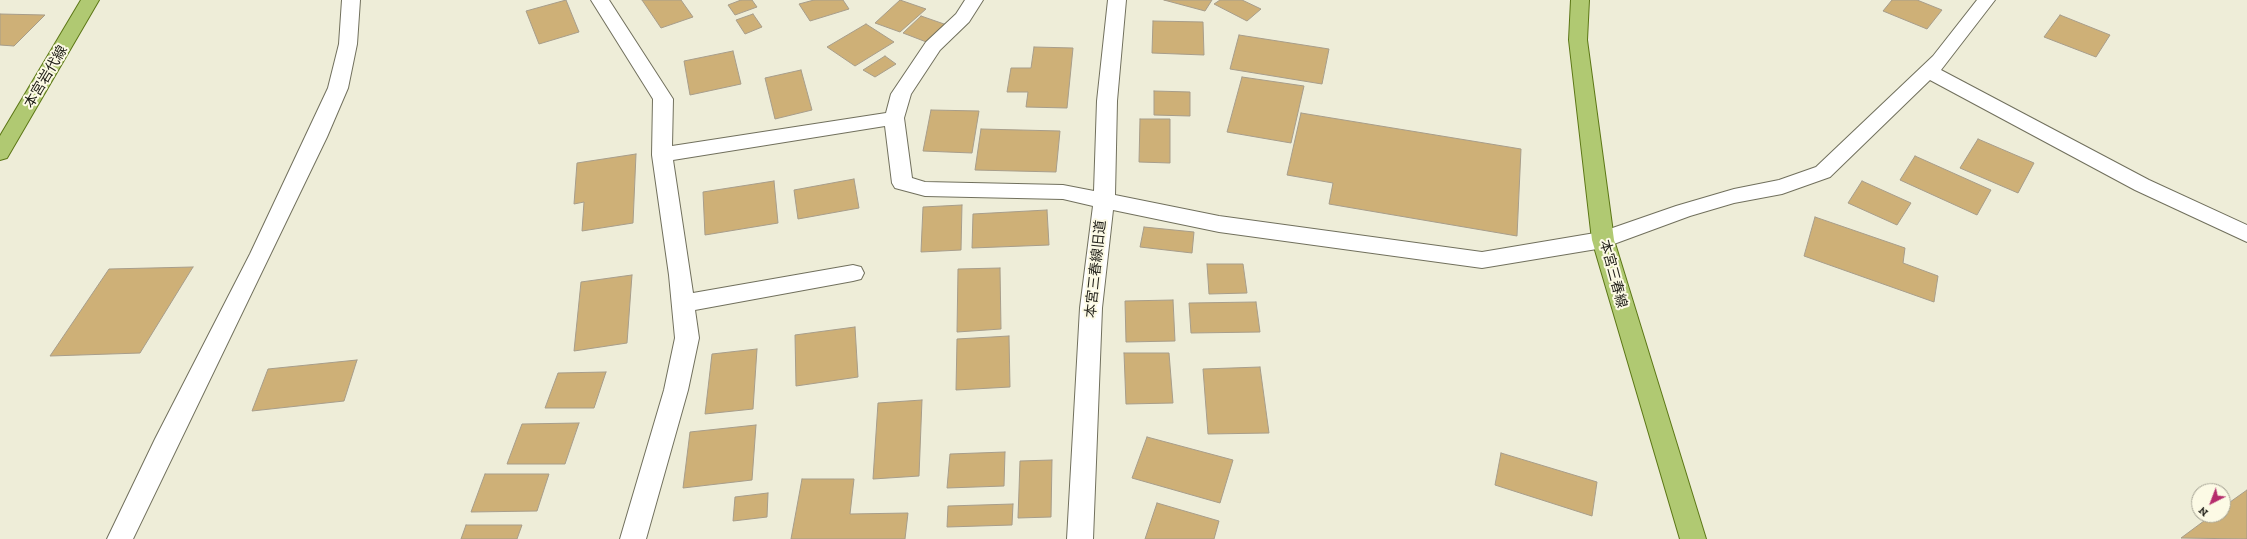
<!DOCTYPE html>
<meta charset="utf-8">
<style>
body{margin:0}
#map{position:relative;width:2247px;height:539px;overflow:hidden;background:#eeedd8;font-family:"Zilla Slab",serif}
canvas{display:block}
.north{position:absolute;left:2191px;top:483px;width:40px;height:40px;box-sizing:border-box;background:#fcfae5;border:1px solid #a5a394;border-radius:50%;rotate:222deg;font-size:11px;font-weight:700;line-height:16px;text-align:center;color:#22211a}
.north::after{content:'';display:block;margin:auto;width:14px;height:18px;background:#b52c6c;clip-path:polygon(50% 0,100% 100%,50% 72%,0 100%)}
</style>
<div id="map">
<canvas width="2247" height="539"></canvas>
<div class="north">N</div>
</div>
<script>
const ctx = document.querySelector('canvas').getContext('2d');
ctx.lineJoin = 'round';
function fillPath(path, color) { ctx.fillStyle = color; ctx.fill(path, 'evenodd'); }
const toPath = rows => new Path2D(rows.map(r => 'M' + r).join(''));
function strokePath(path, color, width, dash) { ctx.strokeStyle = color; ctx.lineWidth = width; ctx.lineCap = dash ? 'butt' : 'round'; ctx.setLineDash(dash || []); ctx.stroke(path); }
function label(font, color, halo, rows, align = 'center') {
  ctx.font = font + ' "Zilla Slab","Noto Sans JP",serif'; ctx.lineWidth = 4; ctx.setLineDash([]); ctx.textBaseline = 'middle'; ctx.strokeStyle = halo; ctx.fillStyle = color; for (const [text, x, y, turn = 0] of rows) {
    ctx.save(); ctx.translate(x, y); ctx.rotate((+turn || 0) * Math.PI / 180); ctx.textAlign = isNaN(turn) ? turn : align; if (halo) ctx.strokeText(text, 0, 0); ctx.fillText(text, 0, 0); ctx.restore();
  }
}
const building = toPath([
 [566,0,579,32,539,44,526,11,566,0],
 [642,0,681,0,693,17,661,28,642,0],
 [741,0,752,0,757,7,735,15,728,5,741,0],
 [814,0,843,0,849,9,810,21,799,4,814,0],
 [900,0,926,9,900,32,875,23,900,0],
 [1164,0,1212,0,1205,11,1164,0],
 [1220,0,1242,0,1261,9,1247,21,1214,4,1220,0],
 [1892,0,1917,0,1942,10,1927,29,1883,11,1892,0],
 [0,14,45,15,14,46,0,45,0,14],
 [753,14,762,27,745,34,736,20,753,14],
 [2060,15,2110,35,2096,57,2044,37,2060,15],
 [921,16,947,25,929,43,903,33,921,16],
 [1153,21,1203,22,1204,55,1152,53,1153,21],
 [866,24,894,42,855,66,827,47,866,24],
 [1239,35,1329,49,1322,84,1230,69,1239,35],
 [1034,47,1073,48,1067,108,1026,107,1028,92,1007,92,1011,68,1031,68,1034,47],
 [733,51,741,84,690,95,684,61,733,51],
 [885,56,896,64,875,77,863,70,885,56],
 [801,70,812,110,775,119,765,78,801,70],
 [1242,77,1304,86,1291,143,1227,132,1242,77],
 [1154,91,1190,92,1190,116,1154,115,1154,91],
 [931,110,979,111,972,153,923,151,931,110],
 [1301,113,1521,149,1517,236,1329,204,1333,183,1287,175,1301,113],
 [1140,119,1170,119,1170,163,1139,162,1140,119],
 [981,129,1060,131,1056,172,975,170,981,129],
 [1978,139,2034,163,2018,193,1960,168,1978,139],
 [636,154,633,223,582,231,584,202,574,204,577,163,636,154],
 [1915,156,1991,190,1977,215,1900,180,1915,156],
 [854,179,859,208,798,219,794,190,854,179],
 [774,181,778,223,705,235,703,192,774,181],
 [1862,181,1911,203,1897,225,1848,203,1862,181],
 [962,205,961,250,921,252,923,207,962,205],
 [1047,210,1049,245,972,248,973,214,1047,210],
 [1815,217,1905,248,1903,263,1938,276,1934,302,1804,256,1815,217],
 [1144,227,1194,232,1192,253,1140,247,1144,227],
 [1207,264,1243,264,1247,293,1209,294,1207,264],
 [193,267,140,353,50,356,109,269,193,267],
 [1000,268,1001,329,957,332,958,269,1000,268],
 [632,275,627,343,574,351,581,282,632,275],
 [1173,300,1175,341,1126,342,1125,301,1173,300],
 [1256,302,1260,332,1191,333,1189,303,1256,302],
 [855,327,858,377,796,386,795,335,855,327],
 [1009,336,1010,387,956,390,957,339,1009,336],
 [757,349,753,409,705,414,712,354,757,349],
 [1124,353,1169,353,1173,403,1126,404,1124,353],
 [357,360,344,401,252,411,268,369,357,360],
 [1260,367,1269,433,1208,434,1203,369,1260,367],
 [606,372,594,408,545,408,558,373,606,372],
 [922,400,919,476,873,479,878,403,922,400],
 [579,423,565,464,507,464,522,424,579,423],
 [756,425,752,480,683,488,690,432,756,425],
 [1147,437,1233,460,1220,503,1132,478,1147,437],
 [1005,452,1004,486,947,488,950,454,1005,452],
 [1501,453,1597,482,1592,516,1495,485,1501,453],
 [1052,460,1051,517,1018,518,1020,461,1052,460],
 [485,474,549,474,537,511,471,512,485,474],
 [802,479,854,479,850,514,908,513,905,539,791,539,802,479],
 [2247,490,2247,539,2181,538,2212,515,2223,515,2223,507,2247,490],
 [768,493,767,517,733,521,735,497,768,493],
 [1157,503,1219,521,1214,539,1145,539,1157,503],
 [1013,504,1012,525,947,527,948,506,1013,504],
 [466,525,522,525,517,539,461,539,466,525]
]);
fillPath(building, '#ceb077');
strokePath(building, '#a79d8a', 1);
const minor = toPath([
 [342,0,360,0,357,44,348,88,327,137,133,539,107,539,155,439,250,254,328,88,339,44,342,0],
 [591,0,609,0,673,99,672,146,886,113,891,94,926,42,956,14,965,0,983,0,969,22,940,50,911,94,904,118,912,178,925,182,1063,185,1094,191,1097,101,1108,0,1126,0,1117,101,1115,195,1219,216,1482,252,1601,232,1676,206,1734,189,1779,180,1816,167,1933,56,1977,0,1995,0,1941,70,2149,180,2247,225,2247,242,2135,190,1930,80,1830,177,1782,194,1734,203,1690,216,1603,248,1482,268,1219,232,1113,210,1102,308,1093,539,1067,539,1080,308,1093,206,1063,199,925,196,895,188,892,183,885,126,673,160,693,293,853,265,861,267,864,273,861,279,853,281,695,310,699,338,688,390,646,539,620,539,664,390,675,338,669,275,652,155,653,99,591,0]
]);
const major = toPath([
 [81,0,99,0,7,158,0,160,0,136,81,0],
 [1571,0,1589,0,1587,40,1614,240,1706,539,1680,539,1592,240,1569,40,1571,0]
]);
strokePath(minor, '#71705d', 2);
strokePath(major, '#5c7716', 2);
fillPath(minor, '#fff');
fillPath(major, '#b0c972');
label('14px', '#22211a', '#fcfae5', [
 ["本宮岩代線",46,77,-59],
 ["本宮三春線旧道",1096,269,-84],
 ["本宮三春線",1613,274,75]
]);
</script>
